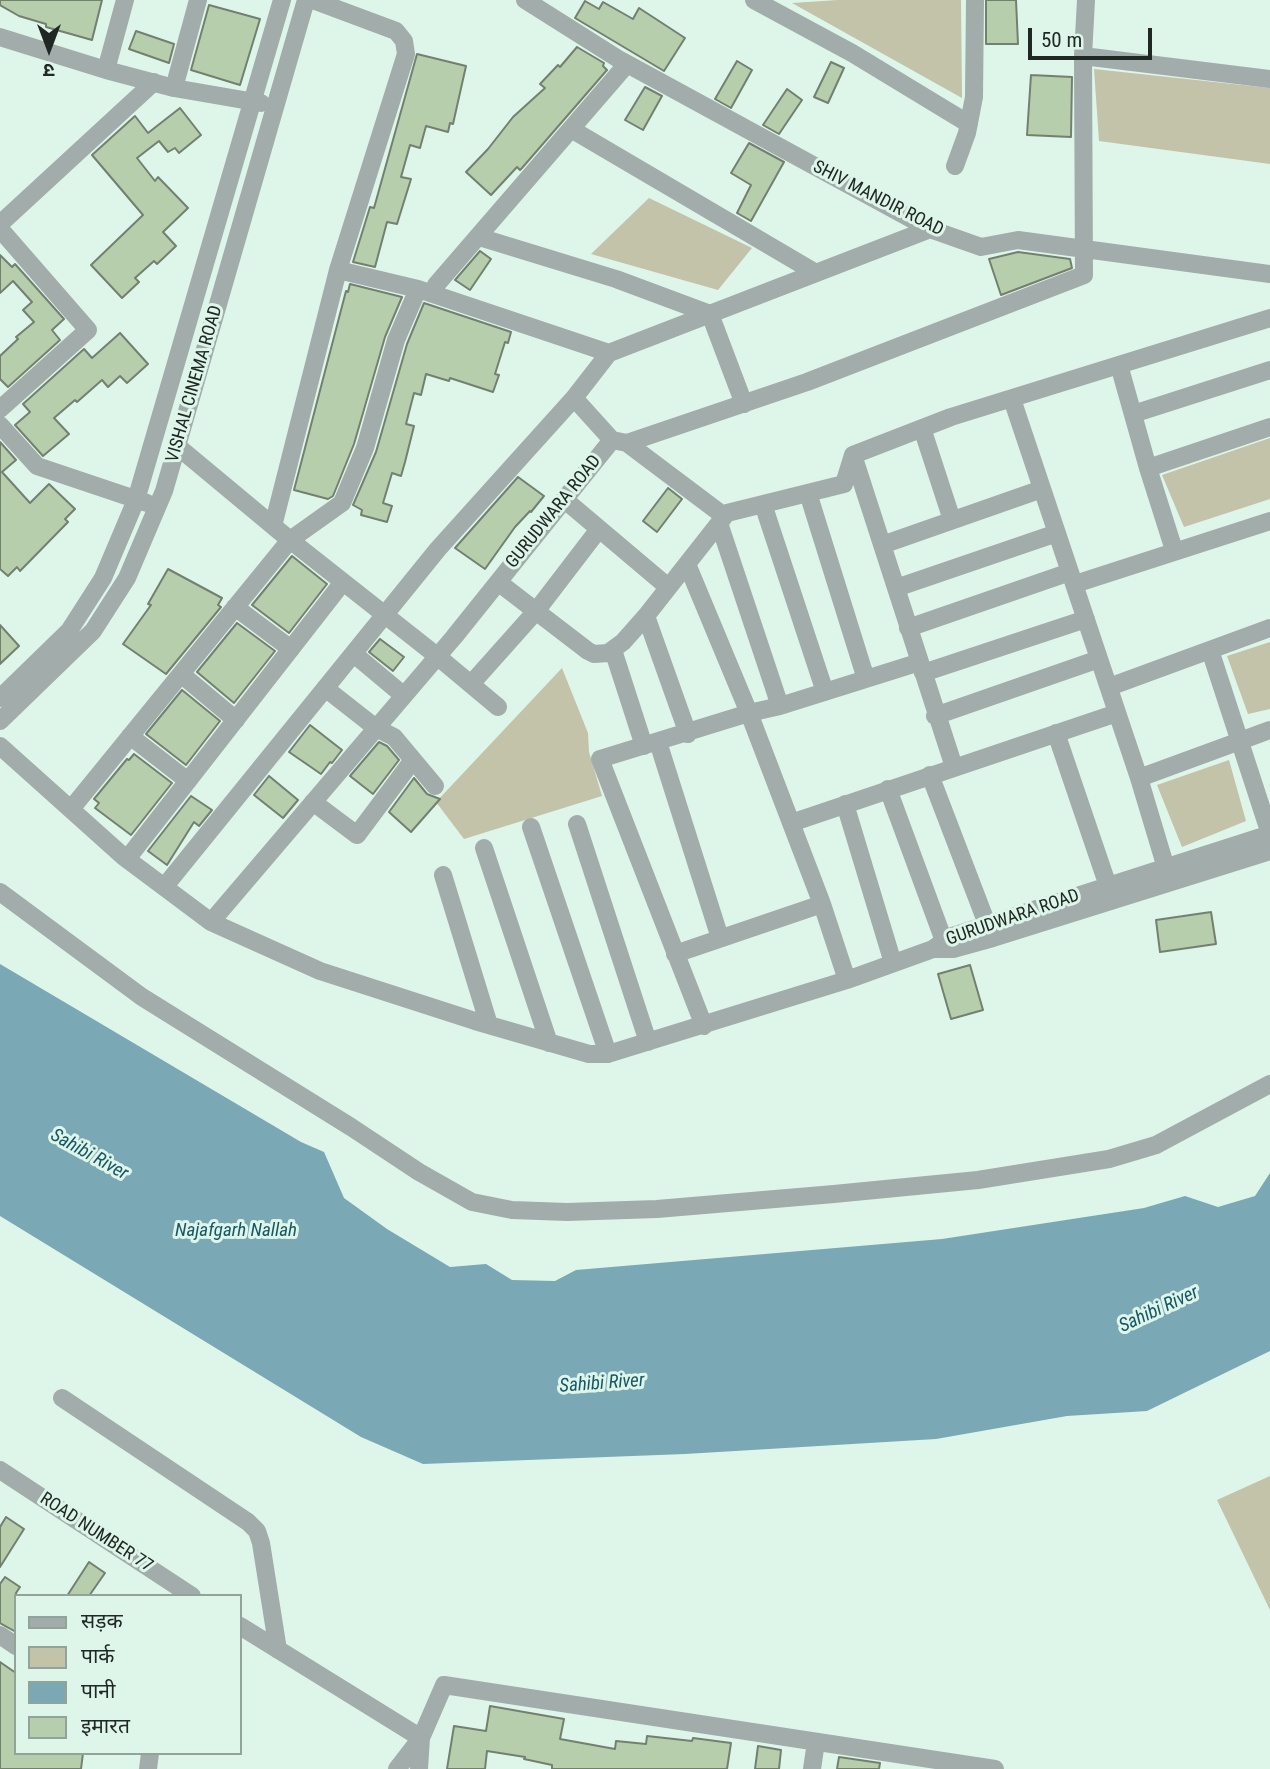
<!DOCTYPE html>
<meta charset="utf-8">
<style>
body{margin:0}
#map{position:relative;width:1270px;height:1769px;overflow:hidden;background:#def5e9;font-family:"Roboto Condensed","Noto Sans Devanagari",sans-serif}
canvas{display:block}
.legend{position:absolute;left:14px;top:1594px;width:228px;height:161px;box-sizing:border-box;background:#def5e9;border:2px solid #92a39a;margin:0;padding:9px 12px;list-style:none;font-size:21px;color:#202824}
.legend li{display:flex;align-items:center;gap:14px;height:35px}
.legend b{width:35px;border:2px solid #92a39a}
.north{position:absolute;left:14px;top:14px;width:70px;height:70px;-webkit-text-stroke:5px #def5e9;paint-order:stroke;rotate:180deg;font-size:19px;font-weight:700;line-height:28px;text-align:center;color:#202824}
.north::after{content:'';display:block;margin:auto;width:24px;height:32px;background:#202824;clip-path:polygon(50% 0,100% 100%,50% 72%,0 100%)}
.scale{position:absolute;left:1028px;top:28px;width:124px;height:32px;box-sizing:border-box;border:4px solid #202824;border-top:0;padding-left:9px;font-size:21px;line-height:24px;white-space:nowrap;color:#202824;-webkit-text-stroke:5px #def5e9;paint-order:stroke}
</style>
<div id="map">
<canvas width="1270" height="1769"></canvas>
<ul class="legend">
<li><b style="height:9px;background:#a1acab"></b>सड़क</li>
<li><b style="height:19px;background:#c2c3a8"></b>पार्क</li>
<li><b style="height:19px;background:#7aa8b5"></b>पानी</li>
<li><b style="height:19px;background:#b6ceac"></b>इमारत</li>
</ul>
<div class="north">उ</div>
<div class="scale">50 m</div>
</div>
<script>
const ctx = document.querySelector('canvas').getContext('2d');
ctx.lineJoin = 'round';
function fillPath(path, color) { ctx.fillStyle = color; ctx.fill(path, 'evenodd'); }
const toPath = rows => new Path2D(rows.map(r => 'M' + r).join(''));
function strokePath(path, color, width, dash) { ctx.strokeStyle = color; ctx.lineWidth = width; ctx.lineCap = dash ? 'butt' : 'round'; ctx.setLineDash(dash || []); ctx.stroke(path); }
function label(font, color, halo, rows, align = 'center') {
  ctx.font = font + ' "Roboto Condensed",sans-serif'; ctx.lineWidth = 6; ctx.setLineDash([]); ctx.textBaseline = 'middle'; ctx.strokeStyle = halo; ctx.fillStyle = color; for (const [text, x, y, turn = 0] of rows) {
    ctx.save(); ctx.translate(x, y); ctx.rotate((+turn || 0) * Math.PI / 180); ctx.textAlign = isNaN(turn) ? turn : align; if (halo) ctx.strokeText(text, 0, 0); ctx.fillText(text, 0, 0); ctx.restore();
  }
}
fillPath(toPath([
 [838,0,961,0,962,98,792,3],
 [1094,69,1270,88,1270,164,1099,141],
 [649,198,752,248,718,290,591,254],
 [1270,438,1270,499,1184,527,1162,475],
 [1270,642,1270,709,1248,714,1227,656],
 [562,668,588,733,589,752,602,796,464,839,436,802],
 [1229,760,1246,821,1182,847,1157,785],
 [1270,1476,1270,1610,1217,1500]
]), '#c2c3a8');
fillPath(toPath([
 [0,964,301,1142,324,1152,344,1198,387,1229,450,1267,486,1264,512,1280,555,1281,576,1270,942,1239,1144,1208,1185,1196,1218,1207,1255,1196,1270,1173,1270,1351,1147,1411,1067,1416,936,1439,685,1454,423,1464,361,1437,0,1216]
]), '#7aa8b5');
const building = toPath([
 [0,0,102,0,92,40,46,27,46,24,19,16,0,5,0,0],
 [986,0,1016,0,1018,44,986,44,986,0],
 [585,1,599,9,603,2,633,19,639,8,685,38,664,71,575,18,585,1],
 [209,5,260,19,240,85,191,70,209,5],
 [136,31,174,44,169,63,129,49,136,31],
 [577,47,604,63,603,66,607,70,522,168,520,170,517,167,491,195,466,172,488,149,513,117,545,88,540,84,558,65,560,67,577,47],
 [417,54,466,66,453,124,450,123,448,132,426,126,420,148,410,145,401,177,411,179,397,224,387,222,375,267,353,262,370,207,374,208,417,54],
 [737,61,752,70,731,108,715,99,737,61],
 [831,62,844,68,828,103,814,97,831,62],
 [1031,75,1072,77,1071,137,1027,135,1031,75],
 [645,87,662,96,643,130,625,120,645,87],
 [787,89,802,100,779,134,763,125,787,89],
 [180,108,201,135,179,153,175,148,168,152,159,141,137,158,155,181,158,177,188,208,163,232,176,246,157,264,154,261,135,278,139,282,122,298,91,265,143,215,92,155,135,116,148,133,180,108],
 [749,143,784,162,751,221,737,213,751,185,731,173,749,143],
 [480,251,491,259,470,290,455,280,480,251],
 [1018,252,1070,259,1072,268,1001,295,989,259,1018,252],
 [0,255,12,267,15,264,64,319,52,330,60,340,8,387,0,379,0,356,18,339,16,337,34,322,23,310,32,302,13,281,0,293,0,255],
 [350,284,402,297,385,337,354,444,333,496,328,499,294,490,346,291,348,292,350,284],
 [424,303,511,332,508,343,505,342,495,374,499,375,493,392,450,378,449,381,426,374,421,395,414,393,406,424,414,426,405,462,401,476,392,473,383,503,392,506,387,522,361,515,362,510,353,505,376,452,407,344,424,303],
 [120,333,148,364,127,383,120,376,108,387,102,380,77,402,75,400,54,418,69,434,43,456,15,425,30,412,23,404,84,349,92,358,120,333],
 [0,442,16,460,2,472,30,503,49,484,75,509,65,519,68,522,20,571,17,567,8,576,0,569,0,442],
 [518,477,544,496,531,512,530,511,515,527,485,569,455,548,518,477],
 [668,488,682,499,657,532,643,521,668,488],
 [292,556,327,584,289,633,252,605,292,556],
 [168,569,222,598,218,605,221,607,166,674,123,644,151,605,148,604,168,569],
 [237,623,275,651,234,703,197,672,237,623],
 [0,625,19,646,0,664,0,625],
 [380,639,404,657,393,671,369,652,380,639],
 [182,690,220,721,186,765,146,734,182,690],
 [310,725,342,750,332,763,330,762,321,774,289,752,310,725],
 [379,742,387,746,399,760,373,794,350,776,379,742],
 [134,754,172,783,131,835,95,808,99,803,94,799,127,759,129,760,134,754],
 [269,776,298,800,283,818,254,795,269,776],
 [414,778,427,794,440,799,411,832,389,812,414,778],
 [191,796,212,810,199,826,194,822,167,865,148,851,191,796],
 [1211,912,1216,944,1160,952,1156,920,1211,912],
 [970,965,983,1010,951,1019,938,974,970,965],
 [6,1517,24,1529,0,1567,0,1527,6,1517],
 [89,1562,105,1573,89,1596,67,1596,89,1562],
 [5,1577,20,1587,16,1593,16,1632,0,1623,0,1584,5,1577],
 [0,1662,16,1673,16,1753,83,1753,81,1769,0,1769,0,1662],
 [490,1706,564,1719,560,1739,615,1749,616,1741,646,1744,647,1736,692,1741,693,1738,731,1743,727,1769,552,1769,552,1765,524,1759,525,1757,487,1751,485,1769,447,1769,454,1726,486,1731,490,1706],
 [758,1746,781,1750,779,1769,755,1769,758,1746],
 [839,1757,880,1763,879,1769,837,1769,839,1757]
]);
fillPath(building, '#b6ceac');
strokePath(building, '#74806f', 2);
strokePath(toPath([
 [525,0,620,60,930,229,981,247,1018,240,1270,274],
 [754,0,852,53,969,124],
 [0,37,106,70,174,88,261,103],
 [1083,56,1270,79],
 [106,70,125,0],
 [174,88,198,0],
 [571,129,816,273],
 [955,166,967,133,974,97,975,0],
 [0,224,154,82],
 [0,229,88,330,0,409],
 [479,237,616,279,710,314,744,404],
 [338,270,418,289,609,353],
 [436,285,627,64],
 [418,289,396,340,365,448,342,503,290,540,437,656,498,707],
 [1119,365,1148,468,1174,550],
 [574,398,612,440],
 [1012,399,1139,778,1166,868],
 [1133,414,1270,370],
 [0,425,37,466,147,503],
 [922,428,952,520],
 [612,440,627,443,807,382,1084,275,1083,56,1086,0],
 [627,443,724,516],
 [853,455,954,767],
 [1148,468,1270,427],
 [808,493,866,679],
 [565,500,668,587],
 [763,504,825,692],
 [719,523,780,706],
 [273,526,338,270,406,54,404,41,396,31,313,0],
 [882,545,1042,489],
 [687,564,749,713,822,904,847,980],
 [498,582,588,651,594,654,608,653,623,642,646,616,727,513,844,484,853,455,951,417,1270,318],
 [1075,584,1270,521],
 [896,588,1057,533],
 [235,607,291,649],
 [646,616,688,734],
 [908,628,1070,572],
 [613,650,644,746],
 [1210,650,1270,834],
 [354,654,403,695],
 [923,673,1086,619],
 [181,674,236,720],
 [471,684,537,610,599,529],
 [1109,687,1270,628],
 [325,688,376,728,394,737,435,786],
 [0,698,69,631,103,578,136,500,282,0],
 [935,716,1099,659],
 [0,721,93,631,127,578,164,491,306,0],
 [1056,733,1108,886],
 [130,736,188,781],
 [658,742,720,938],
 [0,746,124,857,211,922,320,971,475,1021,589,1054,608,1054,847,980,933,949,949,937,1270,834],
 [930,775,987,924],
 [1139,778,1270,730],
 [888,789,944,941],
 [313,802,357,835,413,760],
 [845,804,893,963],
 [71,809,290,540,177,446],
 [791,823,1117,713],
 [577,824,648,1042],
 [531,827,608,1054],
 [484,848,549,1043],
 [127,859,343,582],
 [443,875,489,1025],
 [165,886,438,549,574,398,609,353,930,229],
 [0,892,142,997,351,1127,419,1172,472,1202,512,1210,567,1212,657,1209,834,1194,978,1180,1109,1159,1156,1145,1270,1084],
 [211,922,454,637,612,440],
 [933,949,953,949,993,938,1270,851],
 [675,954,822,904],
 [704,1026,600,759,749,713,780,706,920,662],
 [62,1398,248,1522,257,1531,261,1543,278,1650],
 [0,1470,192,1596],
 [240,1626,421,1738],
 [0,1635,16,1646],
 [148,1769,150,1753],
 [397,1769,421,1738,444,1685,995,1769],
 [419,1769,421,1738],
 [812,1769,816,1742]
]), '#a1acab', 18);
label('18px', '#202824', '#def5e9', [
 ["SHIV MANDIR ROAD",878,199,27],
 ["VISHAL CINEMA ROAD",195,384,-74],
 ["GURUDWARA ROAD",554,512,-51],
 ["GURUDWARA ROAD",1013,918,-19],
 ["ROAD NUMBER 77",96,1533,33]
]);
label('italic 19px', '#175665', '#def5e9', [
 ["Sahibi River",89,1155,29],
 ["Najafgarh Nallah",236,1231],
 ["Sahibi River",1159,1310,-25],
 ["Sahibi River",602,1384,-4]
]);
</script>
